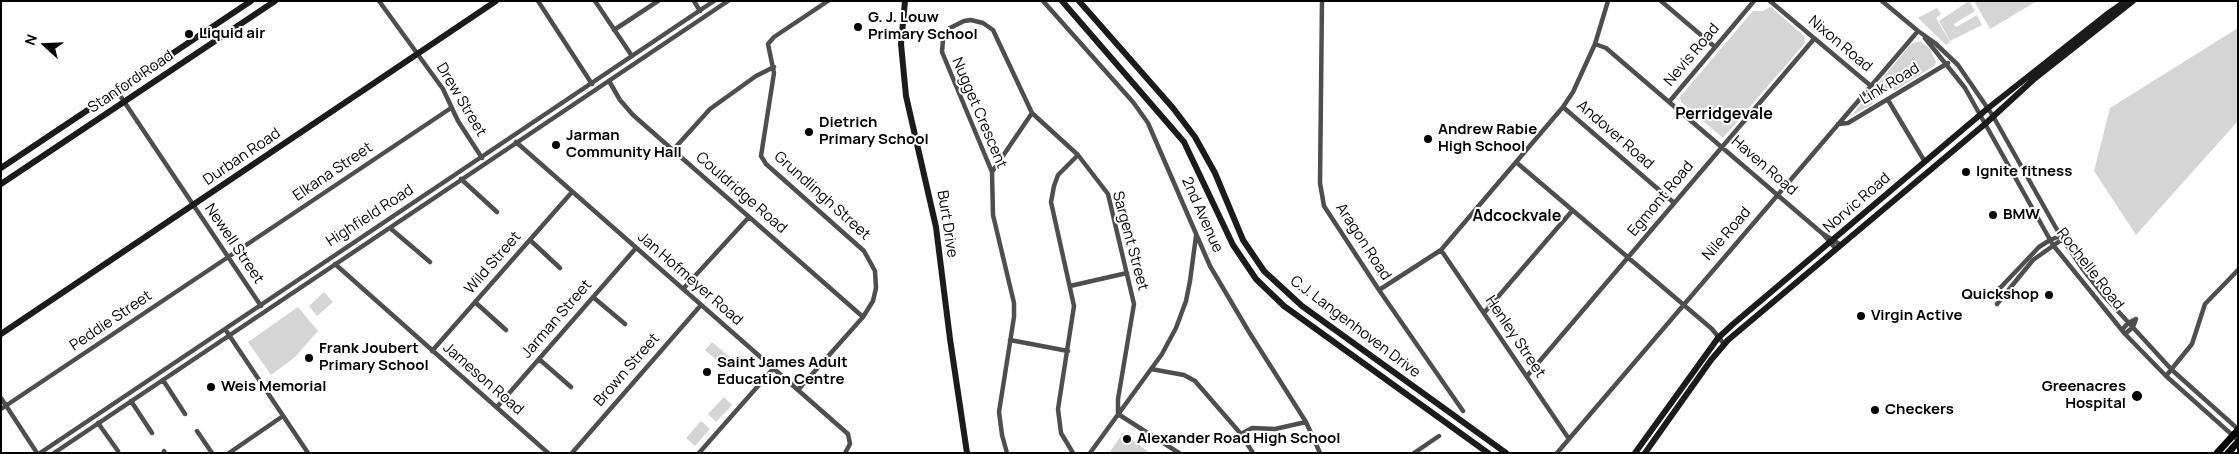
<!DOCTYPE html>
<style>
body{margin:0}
#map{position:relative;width:2239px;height:454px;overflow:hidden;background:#fff;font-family:Manrope,sans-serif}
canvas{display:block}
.frame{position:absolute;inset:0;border:2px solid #000;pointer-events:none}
.north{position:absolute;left:20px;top:20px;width:50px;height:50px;-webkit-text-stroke:4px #fff;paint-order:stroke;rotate:290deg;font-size:14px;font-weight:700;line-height:20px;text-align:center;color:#000}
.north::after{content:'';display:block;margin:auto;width:18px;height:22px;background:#000;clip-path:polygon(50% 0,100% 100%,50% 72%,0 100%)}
</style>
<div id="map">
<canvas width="2239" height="454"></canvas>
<div class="frame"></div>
<div class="north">N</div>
</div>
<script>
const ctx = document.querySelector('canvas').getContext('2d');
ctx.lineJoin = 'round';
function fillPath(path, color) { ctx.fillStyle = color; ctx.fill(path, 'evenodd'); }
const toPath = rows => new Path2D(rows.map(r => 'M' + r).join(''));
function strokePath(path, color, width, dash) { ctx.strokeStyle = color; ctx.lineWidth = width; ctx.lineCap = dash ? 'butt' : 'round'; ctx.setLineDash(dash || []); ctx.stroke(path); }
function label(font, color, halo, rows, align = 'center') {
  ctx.font = font + ' Manrope,sans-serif'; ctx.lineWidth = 4; ctx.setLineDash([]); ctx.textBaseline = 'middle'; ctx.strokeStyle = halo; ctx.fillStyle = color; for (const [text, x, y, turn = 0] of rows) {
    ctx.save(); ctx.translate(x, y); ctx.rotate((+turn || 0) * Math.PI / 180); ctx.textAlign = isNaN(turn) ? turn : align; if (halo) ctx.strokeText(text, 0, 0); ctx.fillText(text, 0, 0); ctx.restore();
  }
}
fillPath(toPath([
 [1969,1,1975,11,1954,24,1956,27,1977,15,1982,25,1950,41,1939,21],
 [1974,1,2037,1,1990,29],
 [1771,7,1804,36,1805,43,1723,138,1681,102,1680,97,1753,11,1763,11],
 [1937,8,1941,14,1936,18,1950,42,1946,45,1918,18],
 [2238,28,2238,121,2136,235,2094,171,2110,108],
 [1920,41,1930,49,1936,62,1934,66,1894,91,1892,89,1872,101,1873,104,1851,116,1911,44],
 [324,292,333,302,317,316,309,306],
 [298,307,318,331,295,357,271,375,248,342],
 [712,342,730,357,723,366,705,350],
 [724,397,732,405,716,422,708,414],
 [701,421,710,429,695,446,686,438],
 [1123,433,1150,453,1109,453]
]), '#d5d5d5');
strokePath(toPath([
 [379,1,443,89,458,121,482,158],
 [538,1,592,84],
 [595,1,632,56],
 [694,1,700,11],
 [1043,1,1133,102,1148,123,1210,266,1249,332,1306,422,1320,453],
 [1322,1,1320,183,1324,206,1379,290,1463,411],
 [1661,1,1715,47],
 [1770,1,1871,86],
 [1882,1,1918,31,1935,43,1958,65,1993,116,2060,235,2082,268,2105,297,2172,370,2238,429],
 [614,30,658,1],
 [1925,38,1965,88,2053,245,2125,334,2166,376,2238,440],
 [1595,44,1606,48,1823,234,1836,249],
 [609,81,620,100,633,115,863,317],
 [117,91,261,306],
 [1888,100,1925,162],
 [1669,102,1754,1],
 [1563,107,1673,202],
 [1838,124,1848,123,1948,63],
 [516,142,848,434,850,444,845,453],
 [673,150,710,109,756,76,774,67],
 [1516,162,1712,329,1724,344],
 [992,172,1032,113],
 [461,179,497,212],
 [390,228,430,262],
 [1823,234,1841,245],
 [530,240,560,268],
 [1441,250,1569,439],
 [335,264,548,453],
 [1070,286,1127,273],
 [683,289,749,217],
 [1379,290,1441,250,1563,107,1573,92,1595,44,1608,1],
 [1988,296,2001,287,2039,247,2050,240,2068,233],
 [593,297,625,324],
 [475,302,506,330],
 [1997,304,2033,260,2064,238],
 [1484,313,1572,211],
 [225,329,308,453],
 [2122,330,2128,323,2136,319],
 [2125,334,2133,327,2136,319],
 [1010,340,1068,351],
 [432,351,572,192],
 [539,359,571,387],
 [1151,369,1184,375,1195,381,1241,434,1253,453],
 [1527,376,1814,39],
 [2166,376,2192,344,2205,304,2238,270],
 [163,380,185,414],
 [798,390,863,317,873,301,876,288,875,271,864,251,766,164,761,156,774,73,768,44,774,37,828,1],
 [1,398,37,453],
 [131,401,152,433],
 [497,407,636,248],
 [1,409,451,108],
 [98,423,118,451],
 [197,431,212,453],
 [1241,434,1252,428,1275,429,1306,422],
 [164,451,165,453],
 [40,453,714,1],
 [54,453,728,1],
 [229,453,283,416],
 [572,453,701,305],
 [699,453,773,369],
 [1007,453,1002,435,999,412,1014,317,1014,303,993,215,992,172,942,52,943,40,950,28,964,21,971,20,983,23,993,30,1032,113,1078,155,1108,194,1134,304,1118,399,1118,414,1179,453],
 [1073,453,1061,433,1058,409,1074,306,1051,202,1054,186,1058,175,1078,155],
 [1090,453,1162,354,1176,328,1186,301,1190,281,1196,236],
 [1414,453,1439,436],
 [1557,453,1918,31]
]), '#4e4e4e', 4.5);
strokePath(toPath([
 [905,1,901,44,906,96,936,227,950,339,967,453],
 [1062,1,1184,142,1233,245,1256,279,1284,306,1488,453],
 [1079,1,1173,108,1195,137,1215,173,1243,240,1264,271,1302,306,1506,453],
 [1,168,251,1],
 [1,184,275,1],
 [1,334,496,1],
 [1635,453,1718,338,1732,325,1987,109,2106,15,2126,1],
 [1645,453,1711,360,1728,340,1985,124,2033,80,2133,1]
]), '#1b1b1b', 6);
strokePath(toPath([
 [2217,453,2238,430],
 [2228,453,2238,442]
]), '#000', 7);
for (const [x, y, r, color] of [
 [858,27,5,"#000"],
 [189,34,5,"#000"],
 [809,132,5,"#000"],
 [1428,139,5,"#000"],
 [556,145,5,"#000"],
 [1966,172,5,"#000"],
 [1993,215,5,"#000"],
 [2049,295,5,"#000"],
 [1861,316,5,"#000"],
 [309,358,5,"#000"],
 [707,372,5,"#000"],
 [211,387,5,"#000"],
 [2137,396,6,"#000"],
 [1875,410,5,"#000"],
 [1127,439,5,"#000"]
]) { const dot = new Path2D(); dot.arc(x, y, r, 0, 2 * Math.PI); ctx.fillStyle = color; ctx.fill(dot); strokePath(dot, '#fff', 2); }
label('bold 15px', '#000', '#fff', [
 ["G. J. Louw",868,18],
 ["Primary School",868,35],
 ["Liquid air",199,34],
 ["Dietrich",819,123],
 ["Primary School",819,140],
 ["Andrew Rabie",1438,130],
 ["High School",1438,147],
 ["Jarman",566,136],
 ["Community Hall",566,153],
 ["Ignite fitness",1976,172],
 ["BMW",2003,215],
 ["Quickshop",2039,295,"right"],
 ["Virgin Active",1871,316],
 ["Frank Joubert",319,349],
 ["Primary School",319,366],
 ["Saint James Adult",717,363],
 ["Education Centre",717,380],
 ["Weis Memorial",221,387],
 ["Greenacres",2126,387,"right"],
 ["Hospital",2126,404,"right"],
 ["Checkers",1885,410],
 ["Alexander Road High School",1137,439]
], 'left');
label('15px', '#000', '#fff', [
 ["Nixon Road",1840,44,40],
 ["Nevis Road",1692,55,-50],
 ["Stanford Road",131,82,-34],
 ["Link Road",1890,84,-31],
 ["Drew Street",461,100,59],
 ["Nugget Crescent",979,113,67],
 ["Andover Road",1615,135,41],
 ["Durban Road",242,157,-34],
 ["Haven Road",1764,166,41],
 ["Elkana Street",333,172,-34],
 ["Couldridge Road",741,193,41],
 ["Grundlingh Street",822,196,42],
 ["Egmont Road",1661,199,-50],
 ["Norvic Road",1857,203,-41],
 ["2nd Avenue",1202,215,66],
 ["Highfield Road",370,216,-33],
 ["Burt Drive",947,224,81],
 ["Nile Road",1727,234,-49],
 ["Sargent Street",1130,241,75],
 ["Aragon Road",1363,242,57],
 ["Newell Street",234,244,56],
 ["Wild Street",493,263,-49],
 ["Rochelle Road",2090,269,52],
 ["Jan Hofmeyer Road",690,279,41],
 ["Jarman Street",557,319,-49],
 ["Peddie Street",111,321,-34],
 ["C.J. Langenhoven Drive",1355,327,37],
 ["Henley Street",1515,337,56],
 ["Brown Street",627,370,-49],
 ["Jameson Road",483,379,41]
]);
label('bold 16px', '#000', '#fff', [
 ["Perridgevale",1724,115],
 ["Adcockvale",1517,217]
]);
</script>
